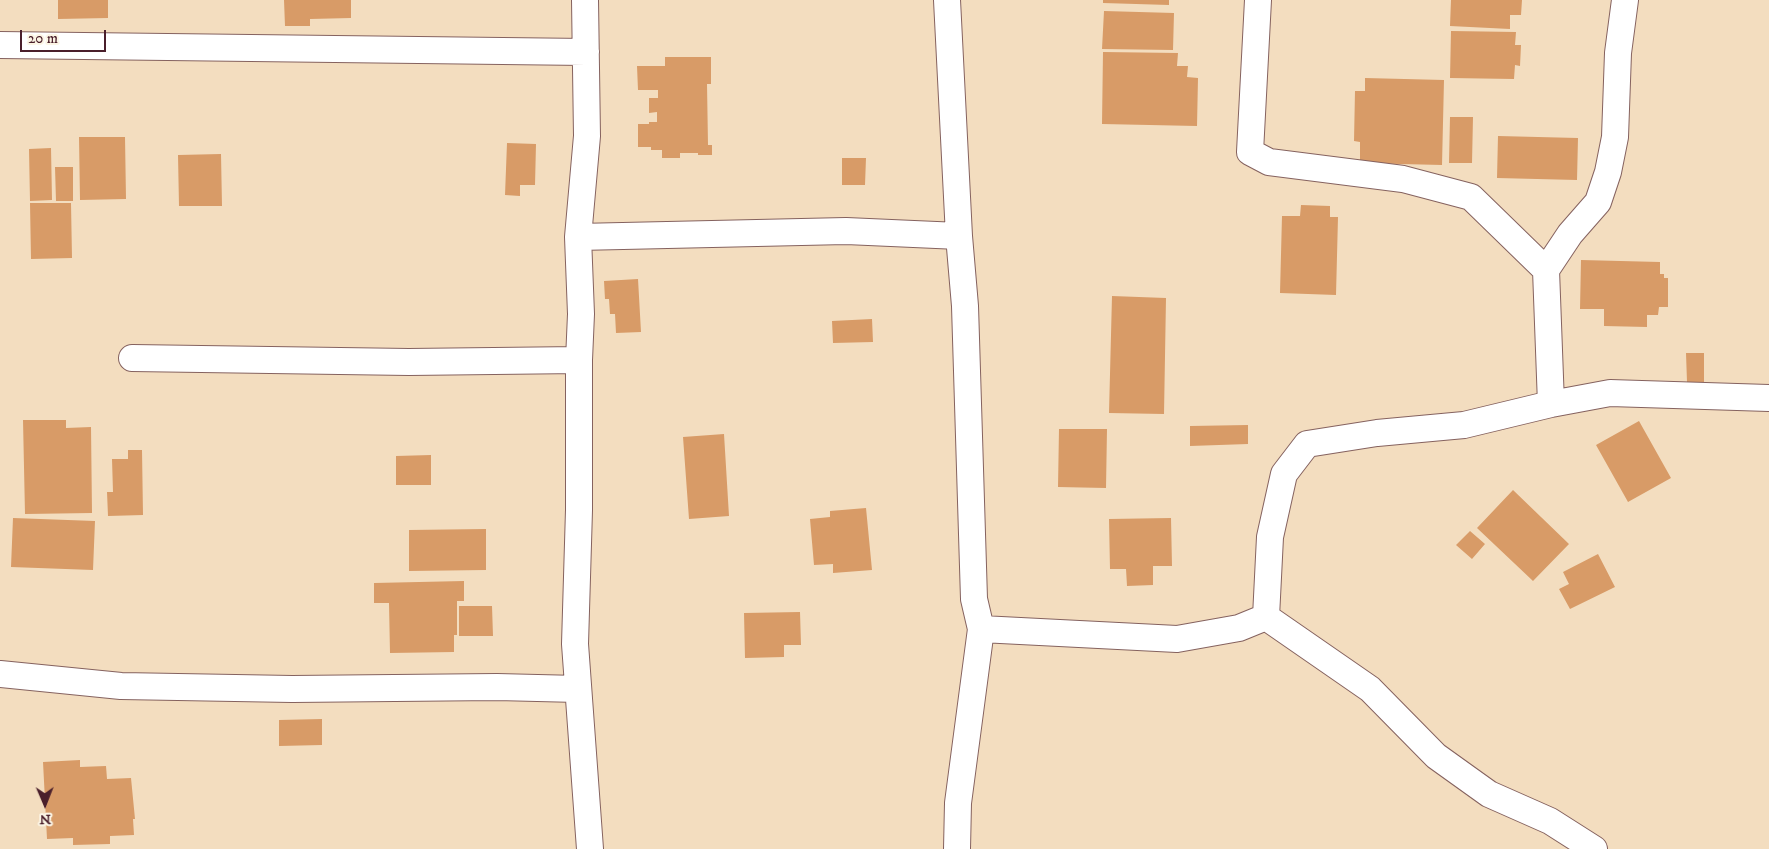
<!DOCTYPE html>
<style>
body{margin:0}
#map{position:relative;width:1769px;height:849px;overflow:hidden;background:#f3ddbf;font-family:"IM FELL DW Pica",serif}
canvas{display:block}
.north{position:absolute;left:20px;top:779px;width:50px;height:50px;-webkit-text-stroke:4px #fcf5e5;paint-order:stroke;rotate:179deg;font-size:14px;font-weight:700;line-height:20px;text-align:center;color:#4a1f2b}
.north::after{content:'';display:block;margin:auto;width:18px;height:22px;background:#4a1f2b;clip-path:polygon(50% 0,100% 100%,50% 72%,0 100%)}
.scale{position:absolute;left:20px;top:30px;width:86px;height:22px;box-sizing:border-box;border:2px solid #4a1f2b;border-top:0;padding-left:6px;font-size:15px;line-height:18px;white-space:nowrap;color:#4a1f2b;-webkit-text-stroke:4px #fcf5e5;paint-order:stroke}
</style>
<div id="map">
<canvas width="1769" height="849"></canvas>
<div class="north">N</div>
<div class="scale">20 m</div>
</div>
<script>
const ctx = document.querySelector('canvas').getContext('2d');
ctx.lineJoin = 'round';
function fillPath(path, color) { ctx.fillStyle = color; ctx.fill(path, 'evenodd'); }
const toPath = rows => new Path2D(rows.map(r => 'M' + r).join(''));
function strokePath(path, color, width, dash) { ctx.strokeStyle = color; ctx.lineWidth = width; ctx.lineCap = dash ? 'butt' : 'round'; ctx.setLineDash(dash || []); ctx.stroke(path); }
fillPath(toPath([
 [58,0,108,0,108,18,58,19],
 [284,0,351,0,351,18,310,19,310,26,285,26],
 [1103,0,1169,0,1169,5,1103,3],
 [1451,0,1522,0,1521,15,1510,15,1510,29,1450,26],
 [1104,11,1174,13,1173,50,1102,49],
 [1451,31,1516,32,1515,45,1521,45,1520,66,1515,65,1514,79,1450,78],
 [1103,52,1178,53,1177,66,1188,66,1187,77,1198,78,1197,126,1102,124],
 [665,57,711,57,711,84,707,84,708,145,712,145,712,155,698,155,698,153,680,153,680,158,662,158,662,150,651,150,651,147,638,147,638,124,649,124,649,122,657,122,657,112,649,113,649,98,658,98,658,90,638,90,637,66,665,66],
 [1365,78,1444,80,1442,165,1360,163,1360,142,1354,141,1355,91,1365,91],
 [1450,117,1473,117,1472,163,1449,163],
 [1498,136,1578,138,1577,180,1497,178],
 [79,137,125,137,126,199,80,200],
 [507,143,536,144,535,185,520,185,520,196,505,195],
 [51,148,52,200,30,201,29,149],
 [221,154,222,206,179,206,178,155],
 [842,158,866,158,865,185,842,185],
 [55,167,73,167,73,201,56,201],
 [30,203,71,203,72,258,31,259],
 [1301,205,1330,206,1330,217,1338,217,1336,295,1280,293,1282,216,1300,216],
 [1581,260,1660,262,1660,274,1664,274,1664,278,1668,278,1668,307,1659,307,1658,315,1647,315,1647,327,1604,326,1604,309,1580,309],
 [638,279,641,332,616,333,615,314,610,314,609,299,605,299,604,281],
 [1112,296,1166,298,1164,414,1109,413],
 [872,319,873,342,833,343,832,321],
 [1686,353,1704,353,1704,382,1687,382],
 [23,420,66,420,66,428,91,427,92,513,25,514],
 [1639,421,1671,478,1628,502,1596,445],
 [1248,425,1248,444,1190,446,1190,426],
 [1059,429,1107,429,1106,488,1058,487],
 [724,434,729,516,689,519,683,437],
 [128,450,142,450,143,515,108,516,107,492,113,492,112,459,128,459],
 [431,455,431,485,396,485,396,456],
 [1513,490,1569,544,1533,581,1477,528],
 [866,508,872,570,833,573,833,564,814,565,810,519,830,517,830,511],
 [13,518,95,521,93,570,11,567],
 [1171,518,1172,566,1153,566,1153,585,1127,586,1126,569,1110,569,1109,519],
 [486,529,486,570,409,571,409,530],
 [1470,531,1485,544,1472,559,1456,545],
 [1598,554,1615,587,1570,609,1559,589,1569,584,1563,572],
 [464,581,464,601,457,601,457,635,454,635,454,652,390,653,389,603,374,603,374,583],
 [459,606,492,606,493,636,459,636],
 [800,612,801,645,784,645,784,657,745,658,744,613],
 [322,719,322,745,279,746,279,720],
 [80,760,80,767,106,766,107,779,131,778,135,819,133,819,134,835,110,836,110,844,73,845,73,838,47,839,43,762]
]), '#d89b67');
const street = toPath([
 [585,0,587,136,578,237,581,314,579,360,579,510,575,644,590,849],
 [947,0,959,236],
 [1258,0,1250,152,1269,162,1403,179,1471,197,1546,270],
 [0,45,586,52],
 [578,237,846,231,959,236,965,306,974,599,981,629,958,803,957,849],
 [132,358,409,362,579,360],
 [1551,404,1546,270,1570,234,1598,202,1608,172,1615,137,1618,53,1625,0],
 [1266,617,1270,537,1284,474,1307,444,1377,433,1464,425,1551,404,1610,393,1769,398],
 [1266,617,1370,689,1436,756,1489,794,1550,821,1594,849],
 [981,629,1177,639,1239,628,1266,617],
 [0,674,121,686,292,689,497,687,578,689]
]);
strokePath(street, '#85625f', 28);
strokePath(street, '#fff', 26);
</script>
